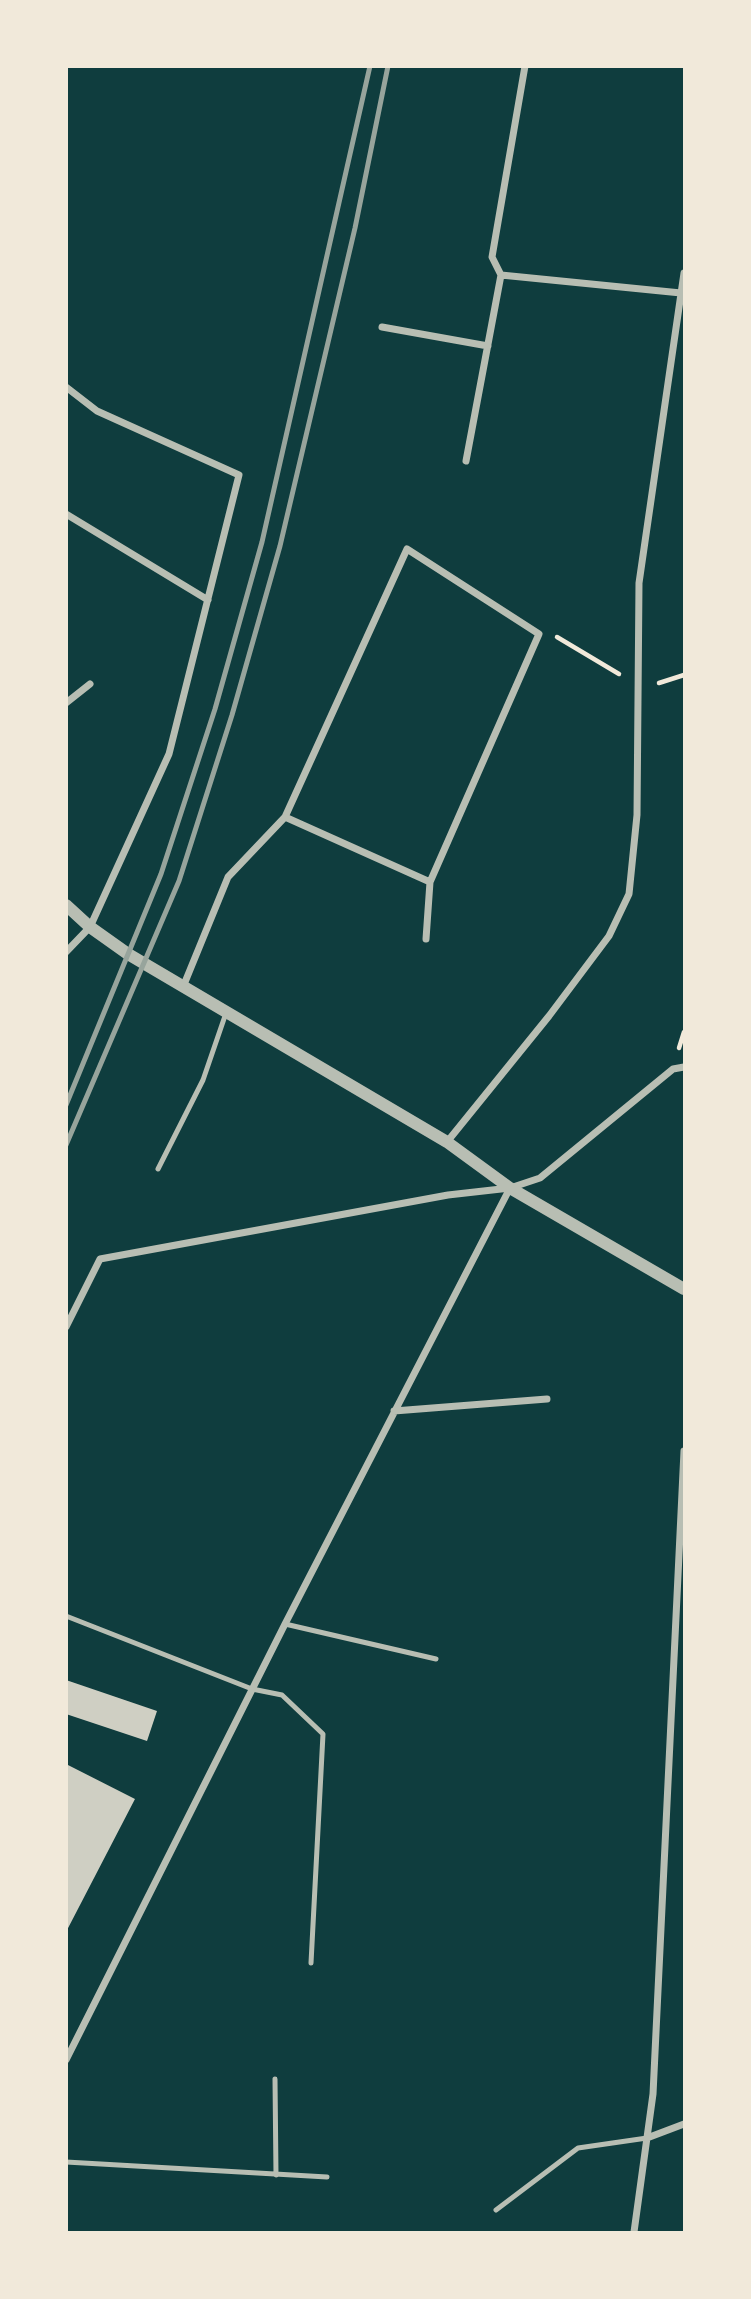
<!DOCTYPE html>
<style>
body{margin:0}
#map{position:relative;width:751px;height:2299px;overflow:hidden;background:#0f3d3e;font-family:"Crimson Pro",serif}
canvas{display:block}
.frame{position:absolute;inset:0;border:68px solid #f1e9da;pointer-events:none}
</style>
<div id="map">
<canvas width="751" height="2299"></canvas>
<div class="frame"></div>
</div>
<script>
const ctx = document.querySelector('canvas').getContext('2d');
ctx.lineJoin = 'round';
function fillPath(path, color) { ctx.fillStyle = color; ctx.fill(path, 'evenodd'); }
const toPath = rows => new Path2D(rows.map(r => 'M' + r).join(''));
function strokePath(path, color, width, dash) { ctx.strokeStyle = color; ctx.lineWidth = width; ctx.lineCap = dash ? 'butt' : 'round'; ctx.setLineDash(dash || []); ctx.stroke(path); }
fillPath(toPath([
 [66,1680,157,1711,147,1741,66,1714],
 [66,1764,135,1799,66,1932]
]), '#cfcfc3');
strokePath(toPath([
 [557,637,619,674],
 [659,683,684,675],
 [679,1048,684,1032]
]), '#f1e9da', 4.5);
strokePath(toPath([
 [158,1169,203,1080,226,1013],
 [66,1616,252,1689,282,1695,323,1734,311,1963],
 [285,1624,436,1659],
 [275,2079,276,2175],
 [66,2162,327,2177],
 [496,2210,578,2148,647,2138]
]), '#b8beb3', 5);
strokePath(toPath([
 [525,66,492,257,501,275,681,293],
 [382,327,488,346],
 [66,387,97,411,239,475,169,754,90,927,66,952],
 [466,461,501,275],
 [66,514,208,600],
 [66,703,90,684],
 [285,817,430,882],
 [183,987,228,877,285,817,407,549,539,634,430,882,426,939],
 [447,1142,549,1016,609,936,629,894,637,815,639,583,684,273],
 [66,1327,100,1259,448,1195,510,1188,540,1178,673,1069,684,1067],
 [394,1411,547,1399],
 [66,2060,285,1624,510,1188],
 [647,2138,684,2124],
 [634,2232,653,2094,684,1451]
]), '#b8beb3', 7);
strokePath(toPath([
 [66,905,90,927,128,954,447,1142,510,1188,684,1289]
]), '#b8beb3', 12);
strokePath(toPath([
 [66,1105,161,874,215,709,262,542,370,66],
 [66,1145,179,881,232,715,280,546,355,228,388,66]
]), '#97a49c', 5);
</script>
